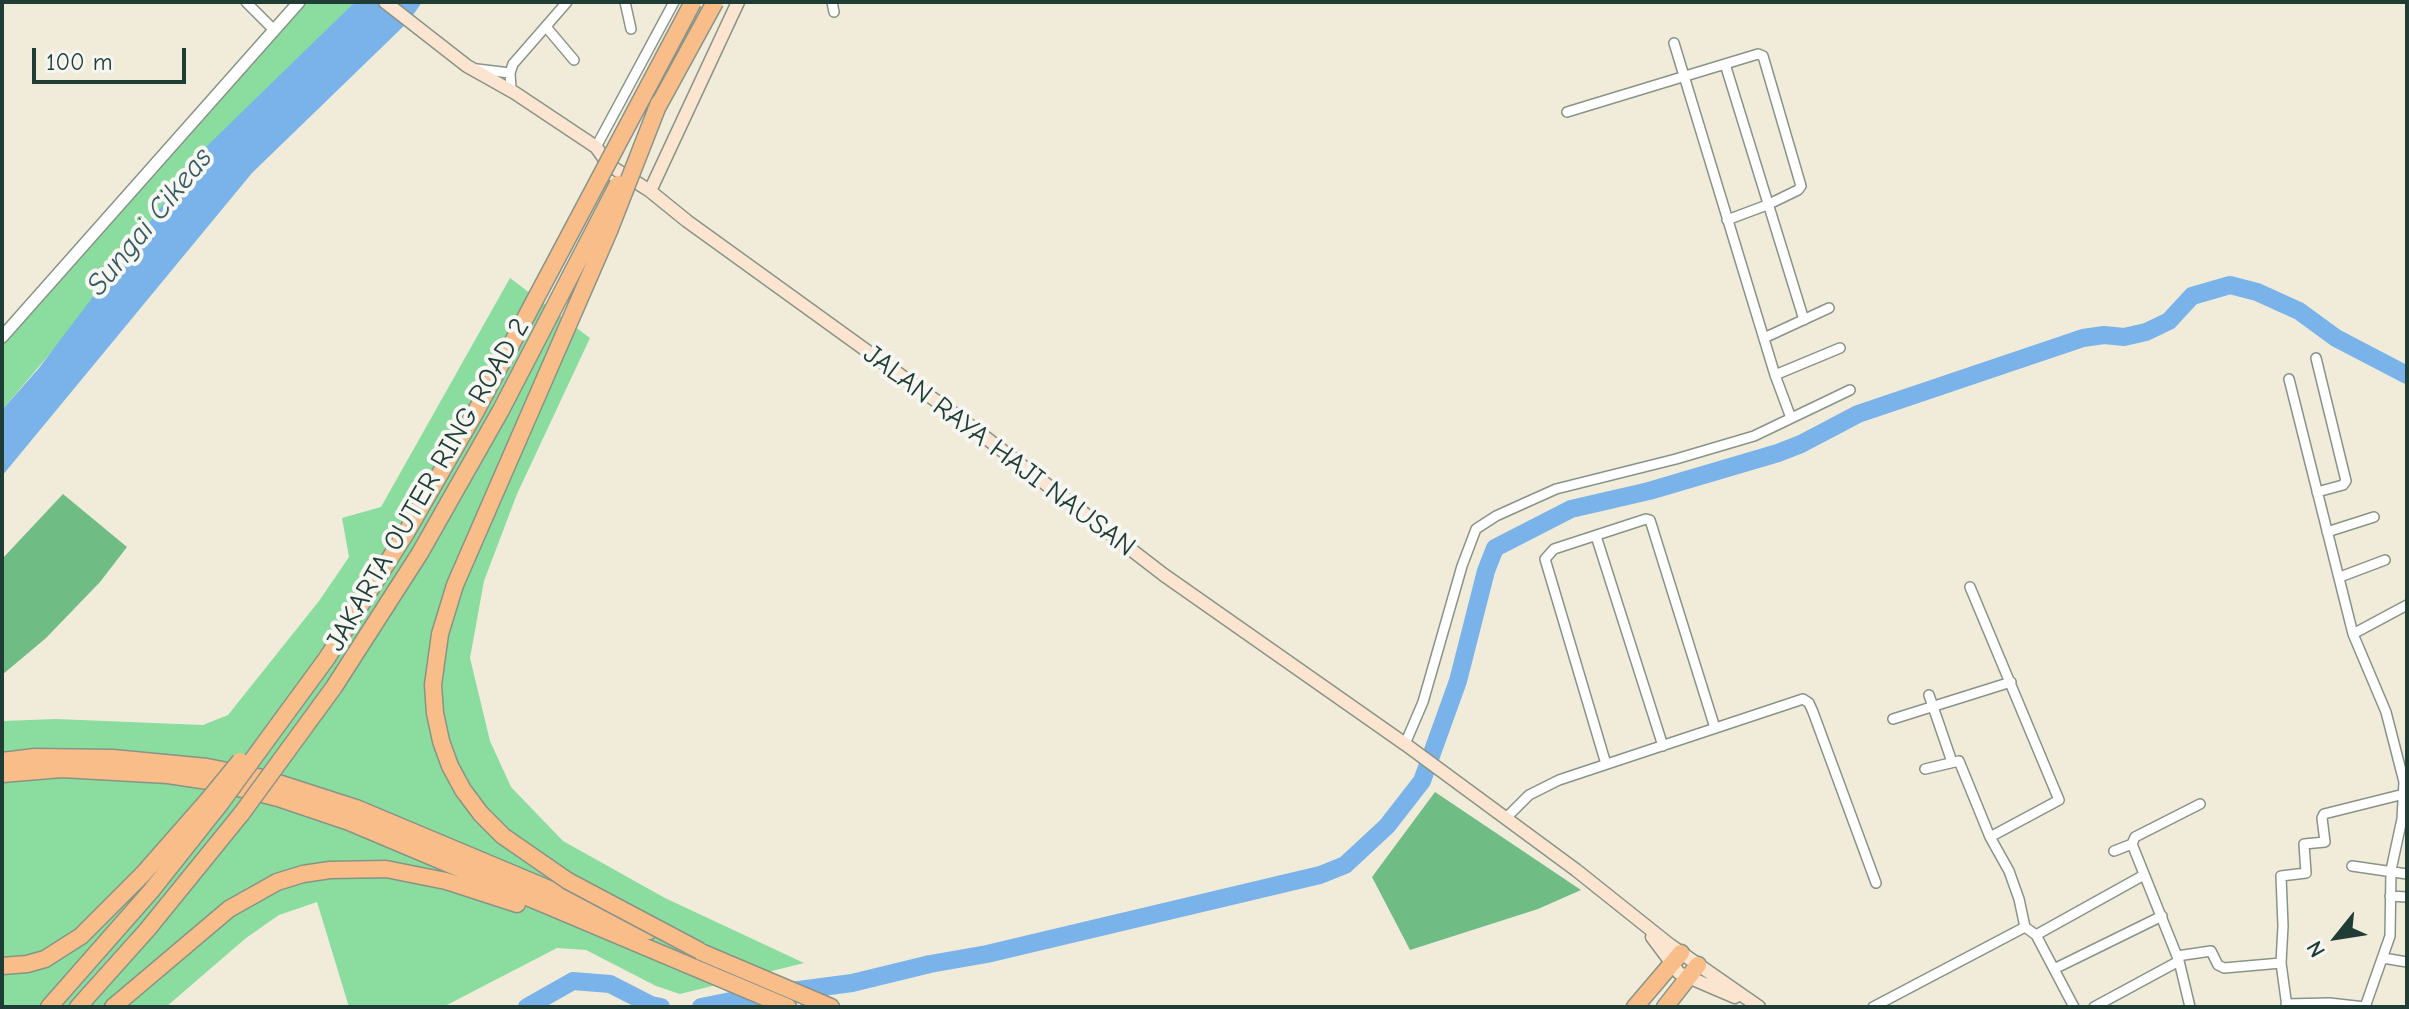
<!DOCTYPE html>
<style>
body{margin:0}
#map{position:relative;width:2409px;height:1009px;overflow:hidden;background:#f1ecda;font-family:"Comic Neue",sans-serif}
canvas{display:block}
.frame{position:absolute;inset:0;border:4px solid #1f3d34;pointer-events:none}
.north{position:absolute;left:2297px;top:897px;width:80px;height:80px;-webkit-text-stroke:6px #f6f6f2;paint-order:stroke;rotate:240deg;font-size:22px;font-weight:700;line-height:32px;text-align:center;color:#1f3d34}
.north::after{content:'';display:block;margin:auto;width:28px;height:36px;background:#1f3d34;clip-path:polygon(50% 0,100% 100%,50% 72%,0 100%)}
.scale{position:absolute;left:32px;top:48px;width:154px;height:36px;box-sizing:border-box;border:4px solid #1f3d34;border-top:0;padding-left:10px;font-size:24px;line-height:28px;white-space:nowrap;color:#1f3d34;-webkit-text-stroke:6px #f6f6f2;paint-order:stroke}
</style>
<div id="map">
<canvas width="2409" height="1009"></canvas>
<div class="frame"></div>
<div class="north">N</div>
<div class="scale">100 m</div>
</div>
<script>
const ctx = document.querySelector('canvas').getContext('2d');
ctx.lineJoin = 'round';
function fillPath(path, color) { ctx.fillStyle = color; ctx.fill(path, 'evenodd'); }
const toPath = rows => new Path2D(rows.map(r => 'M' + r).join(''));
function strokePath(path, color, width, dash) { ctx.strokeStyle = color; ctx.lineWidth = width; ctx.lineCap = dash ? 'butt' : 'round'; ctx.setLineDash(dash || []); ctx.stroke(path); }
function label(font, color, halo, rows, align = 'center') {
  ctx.font = font + ' "Comic Neue",sans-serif'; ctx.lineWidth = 8; ctx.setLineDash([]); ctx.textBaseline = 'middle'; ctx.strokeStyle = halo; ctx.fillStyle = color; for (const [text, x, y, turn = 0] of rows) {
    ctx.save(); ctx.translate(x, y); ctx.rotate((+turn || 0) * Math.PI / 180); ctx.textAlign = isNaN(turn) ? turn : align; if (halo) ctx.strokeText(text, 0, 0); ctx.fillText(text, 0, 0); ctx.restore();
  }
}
fillPath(toPath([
 [300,2,355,2,307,51,2,410,2,345],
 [510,278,590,338,517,494,484,581,470,658,490,741,511,787,563,841,665,898,804,963,680,994,656,986,586,950,557,948,443,1007,349,1007,317,902,279,915,246,938,166,1007,2,1007,2,721,56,719,203,725,228,715,319,601,349,557,342,518,381,507]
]), '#8add9e');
fillPath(toPath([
 [63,494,127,547,100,582,46,638,2,675,2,559],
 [1435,792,1581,890,1538,909,1410,950,1372,877]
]), '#6fbc85');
fillPath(toPath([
 [355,2,422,2,409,21,252,173,2,476,2,410,39,368,208,145]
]), '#79b3ea');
strokePath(toPath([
 [527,1007,573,981,610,984,651,1005,661,1007],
 [701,1007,761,995,852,983,930,964,987,954,1320,875,1345,865,1387,826,1422,781,1458,681,1486,571,1495,548,1571,509,1649,491,1778,453,1801,444,1858,414,2083,338,2104,335,2124,337,2146,332,2169,321,2192,296,2230,285,2257,292,2299,311,2336,338,2407,375]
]), '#79b3ea', 18);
const minor = toPath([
 [246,2,274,30],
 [625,2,631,29],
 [832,2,834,12],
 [547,28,574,60],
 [1674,43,1775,375,1791,418],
 [1725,64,1804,320],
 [477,69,510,73],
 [514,92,511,88,510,73,513,64,567,2],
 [1567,112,1758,54,1763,56,1801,186,1798,190,1767,205,1727,220],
 [596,147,674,2],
 [1764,338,1829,308],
 [2316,358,2346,481,2343,485,2317,492],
 [1775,375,1840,348],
 [2289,379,2353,634],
 [2327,532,2374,517],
 [1596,536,1663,746],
 [2340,577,2385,560],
 [1970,587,2059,800,1990,837],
 [1929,695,1952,762],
 [1893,719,2011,682],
 [1405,744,1423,702,1462,566,1476,529,1496,516,1556,489,1676,459,1754,436,1850,390],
 [1606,764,1545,559,1554,549,1646,519,1650,520,1715,728],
 [1925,769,1959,761,1990,837,2009,871,2019,899,2025,927,2036,935,2074,1007],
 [1506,818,1529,795,1559,780,1803,699,1809,703,1813,712,1876,883],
 [2114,851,2132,844],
 [2352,866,2407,874],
 [2390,896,2407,897],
 [2036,935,2144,875],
 [2177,956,2211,951,2218,965,2224,968,2281,963,2287,1007],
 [2383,958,2407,962],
 [2281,963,2283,926,2281,876,2306,873,2304,844,2325,842,2322,818,2324,814,2404,794],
 [2054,969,2162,916],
 [2329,1003,2365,1007],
 [2286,1004,2329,1003,2329,1007],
 [1873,1007,2025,927],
 [2094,1007,2179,961],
 [2190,1007,2179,961,2132,844,2135,837,2200,804],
 [2365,1007,2390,936,2391,870,2402,819,2404,782,2386,712,2353,634,2407,605]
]);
const tertiary = toPath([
 [2,337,299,2]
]);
const secondary = toPath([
 [385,2,467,66,515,93,596,147,609,165,650,191,687,221,964,421,1164,575,1405,744,1576,870,1670,945,1759,1007],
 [650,191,738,2],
 [1652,937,1679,973,1735,997]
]);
const motorway = toPath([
 [2,761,35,757,113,758,207,767,263,778,356,808,649,931],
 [2,774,62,769,168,775,215,782,278,798,349,822,788,1007],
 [689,947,831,1007],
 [2,966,27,964,45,959,81,936,143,874,208,800],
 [49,1007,151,891,220,804],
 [78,1007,147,930,242,813],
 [113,1007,229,909,277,882,303,874,330,870,386,869,446,881,517,904],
 [1635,1007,1681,953],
 [1665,1007,1698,965]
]);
strokePath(minor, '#889487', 12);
strokePath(tertiary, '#889487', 14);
strokePath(secondary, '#889487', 15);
strokePath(motorway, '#889487', 19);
strokePath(minor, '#fff', 9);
strokePath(tertiary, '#fff', 11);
strokePath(secondary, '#fce5d0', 12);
strokePath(motorway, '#f8bd89', 16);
const motorwayBridge = toPath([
 [659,103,609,231,455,585,440,634,433,685,435,713,441,741,450,766,463,790,481,814,503,836,568,881,700,951],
 [656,110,715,2],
 [208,800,240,761],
 [220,804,327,658,406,533,475,413,693,2],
 [242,813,334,687,420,553,501,410,618,184]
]);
strokePath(motorwayBridge, '#889487', 19, []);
strokePath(motorwayBridge, '#f8bd89', 16);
label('28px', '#1f3d34', '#f6f6f2', [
 ["JALAN RAYA HAJI NAUSAN",999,451,37],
 ["JAKARTA OUTER RING ROAD 2",428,485,-60]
]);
label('italic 30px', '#365a62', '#f6f6f2', [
 ["Sungai Cikeas",150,222,-51]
]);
</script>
